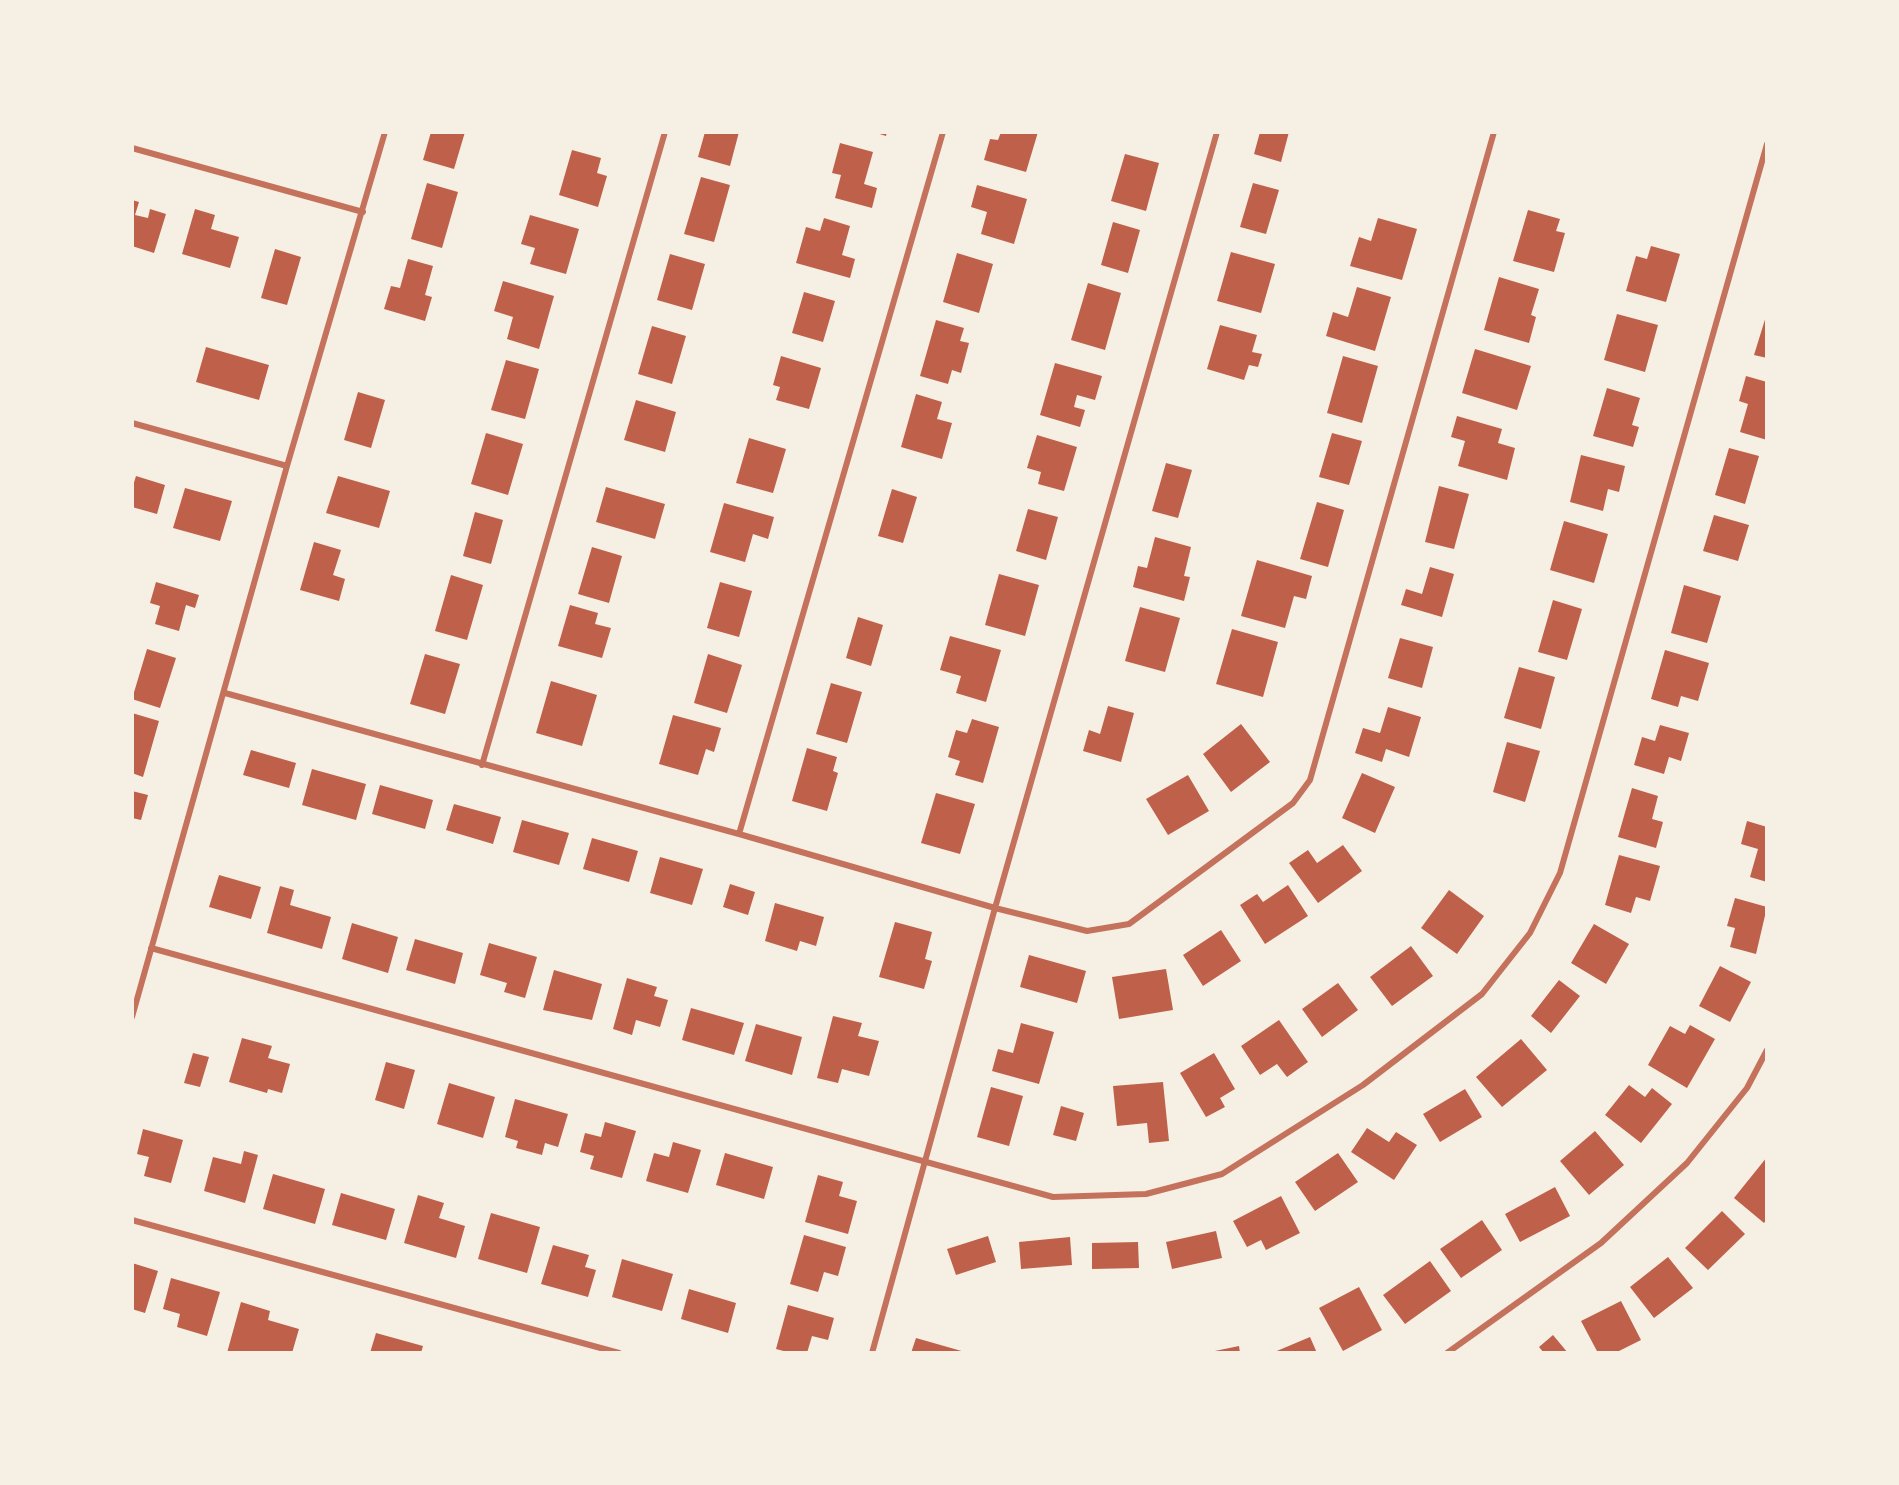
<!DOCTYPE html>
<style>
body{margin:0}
#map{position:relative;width:1899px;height:1485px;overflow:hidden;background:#f6efe4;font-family:Cabin,sans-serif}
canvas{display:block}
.frame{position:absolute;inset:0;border:134px solid #f6efe4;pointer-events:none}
</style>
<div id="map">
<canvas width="1899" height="1485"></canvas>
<div class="frame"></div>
</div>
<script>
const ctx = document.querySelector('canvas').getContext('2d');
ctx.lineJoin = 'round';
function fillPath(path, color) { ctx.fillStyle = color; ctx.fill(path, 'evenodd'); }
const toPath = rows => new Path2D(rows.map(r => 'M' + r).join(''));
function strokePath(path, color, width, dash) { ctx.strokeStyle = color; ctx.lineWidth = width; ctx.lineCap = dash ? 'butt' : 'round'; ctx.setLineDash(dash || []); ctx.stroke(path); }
fillPath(toPath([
 [431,132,465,132,454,169,423,160],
 [705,132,739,132,730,166,698,157],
 [873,132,887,132,886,136],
 [1001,132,1038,132,1026,172,984,160,990,139,998,140],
 [1260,132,1289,132,1281,162,1254,154],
 [840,143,873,152,864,184,877,188,872,208,835,198,841,175,832,173],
 [572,150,601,158,597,173,607,176,598,207,559,195],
 [1125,154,1159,163,1146,211,1111,201],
 [701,177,730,185,714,242,684,234],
 [427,183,458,192,442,248,411,239],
 [1253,183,1279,190,1266,234,1240,227],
 [977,185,1027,199,1014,244,981,234,987,212,971,207],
 [132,200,139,202,135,215,148,218,150,209,166,214,154,253,132,246],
 [195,209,215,215,211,229,239,237,230,268,182,254],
 [1528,210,1560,219,1556,231,1565,233,1554,272,1513,261],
 [530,215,579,229,566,274,530,264,535,248,521,244],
 [824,218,850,226,842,255,855,259,850,278,796,263,806,227,820,231],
 [1378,218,1417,229,1402,280,1350,266,1359,237,1371,241],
 [1113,222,1140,230,1128,273,1101,265],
 [1651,246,1680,254,1666,302,1626,291,1636,256,1647,259],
 [275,249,301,257,287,305,261,298],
 [1231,252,1275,264,1261,313,1217,301],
 [957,253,993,264,979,313,943,302],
 [670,254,705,264,692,310,657,300],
 [408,259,433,266,425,295,432,297,425,321,384,309,391,286,400,288],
 [1499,277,1539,289,1531,315,1536,317,1529,343,1484,330],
 [503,281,554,296,539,349,507,339,513,317,494,311],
 [1088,283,1121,293,1105,350,1071,340],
 [1357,287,1391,297,1375,351,1326,336,1333,312,1348,317],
 [804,292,835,301,823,342,792,333],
 [1767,313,1767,358,1754,355],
 [1617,314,1658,325,1645,372,1604,360],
 [936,320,964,328,960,341,969,343,961,373,952,370,948,384,920,376],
 [1220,325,1257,335,1252,352,1262,354,1258,367,1249,365,1244,380,1207,369],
 [652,326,686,336,672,384,638,374],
 [206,347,269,365,259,400,196,382],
 [1475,349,1531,366,1517,410,1462,393],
 [781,356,821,368,809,409,776,400,780,387,773,385],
 [1343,356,1378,366,1362,423,1327,413],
 [506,360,539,369,525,419,491,410],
 [1055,363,1102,376,1095,400,1077,395,1074,407,1085,410,1080,427,1040,415],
 [1746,376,1767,382,1767,440,1740,432,1748,404,1739,401],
 [1607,388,1640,398,1632,425,1639,427,1633,447,1593,436],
 [358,392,385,400,371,448,344,440],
 [916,394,942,402,937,419,952,423,942,459,901,447],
 [636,400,676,412,665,452,624,440],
 [1457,416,1502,429,1498,443,1515,448,1507,480,1458,466,1465,441,1451,437],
 [486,433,523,444,508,495,471,484],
 [1332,433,1362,441,1349,485,1319,477],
 [1037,435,1077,447,1064,491,1038,484,1041,472,1027,468],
 [749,438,786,449,773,493,736,483],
 [1729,448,1759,456,1745,504,1715,495],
 [1581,455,1625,466,1619,492,1608,489,1603,511,1570,502],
 [1166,463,1192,470,1178,518,1152,511],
 [136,476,165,485,157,514,132,507,132,489],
 [338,476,390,491,379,528,326,513],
 [1439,486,1469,494,1454,549,1425,542],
 [606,487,665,504,655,539,596,522],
 [185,488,232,501,220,541,173,528],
 [892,489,917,497,903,543,878,536],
 [1317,502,1344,510,1328,567,1300,559],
 [724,503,774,517,768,539,753,534,745,562,710,552],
 [1028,509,1058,517,1046,560,1016,551],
 [475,512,503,520,491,564,463,556],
 [1714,515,1749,525,1738,561,1703,551],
 [1564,521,1608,534,1594,583,1550,570],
 [1155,537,1191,547,1184,576,1190,577,1184,601,1133,587,1138,566,1147,568],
 [314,542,341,550,333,575,345,579,339,601,300,590],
 [592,547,622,556,609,603,578,594],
 [1257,560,1312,576,1306,599,1294,596,1285,628,1241,616],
 [1430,567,1454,574,1442,617,1401,605,1406,589,1422,594],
 [999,574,1039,585,1025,636,985,625],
 [451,575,483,585,467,640,435,631],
 [156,582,199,595,195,608,186,605,179,631,155,624,160,606,150,603],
 [720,582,752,591,739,637,707,628],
 [1684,585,1721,596,1707,643,1671,633],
 [1553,600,1582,609,1567,660,1538,652],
 [570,605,598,613,595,624,611,628,602,658,558,646],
 [1140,607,1180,618,1165,672,1125,661],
 [858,617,883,625,871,666,846,658],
 [1232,629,1278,642,1263,697,1216,684],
 [950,636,1001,650,986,702,956,693,961,676,940,670],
 [1400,638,1433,647,1422,688,1388,678],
 [147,649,176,658,160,708,132,699],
 [1665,650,1709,663,1698,701,1681,696,1678,707,1651,699],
 [425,654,460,664,445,714,410,704],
 [708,654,742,665,727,713,694,703],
 [1519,667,1555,677,1541,729,1504,718],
 [551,681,597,695,582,746,536,733],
 [831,683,862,692,847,743,816,734],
 [1108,706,1134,713,1121,762,1083,751,1089,730,1100,734],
 [1388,707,1421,717,1409,757,1386,749,1382,762,1355,753,1363,728,1380,733],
 [132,713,159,721,143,777,132,773],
 [673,715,721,728,714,752,706,749,698,775,659,764],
 [972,719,999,727,983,783,955,775,960,761,948,757,956,730,967,733],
 [1241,724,1270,762,1231,792,1203,754],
 [1660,725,1689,733,1681,761,1669,757,1664,774,1634,765,1642,737,1655,741],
 [1507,742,1540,751,1525,802,1493,792],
 [807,748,837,757,833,771,838,773,827,811,792,801],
 [251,750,296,763,289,788,243,775],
 [312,769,366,784,356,820,302,805],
 [1362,773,1395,787,1375,833,1342,818],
 [1188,775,1209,811,1168,835,1146,799],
 [380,785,433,800,425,829,372,814],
 [1632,788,1658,796,1652,819,1663,822,1656,848,1618,837],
 [132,791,148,795,141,820,132,818],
 [936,793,975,804,960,854,921,843],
 [454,804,501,817,493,844,446,830],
 [522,820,569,833,559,865,513,852],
 [1747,821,1767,827,1767,882,1750,877,1758,849,1741,844],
 [592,838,638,851,629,882,583,869],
 [1343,845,1362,871,1318,903,1289,863,1308,850,1317,863],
 [1619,855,1660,866,1650,901,1636,897,1631,913,1605,905],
 [660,857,703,869,692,905,650,893],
 [219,875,261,887,251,919,209,907],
 [730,884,755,892,748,915,723,907],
 [1288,885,1308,916,1265,944,1240,905,1257,894,1263,902],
 [280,886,294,890,290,905,331,917,322,949,267,933],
 [1449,890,1484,916,1457,954,1421,928],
 [1735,898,1767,907,1756,954,1730,947,1735,928,1727,926],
 [775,903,824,917,816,946,800,941,797,951,765,941],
 [895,922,932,932,925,959,932,961,924,989,879,977],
 [352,923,398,937,388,973,342,959],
 [1594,924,1629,944,1606,984,1571,963],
 [1221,930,1241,961,1203,986,1183,955],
 [415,939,463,953,455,984,406,970],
 [489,943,537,957,525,998,504,992,507,983,480,975],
 [1411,946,1433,976,1392,1006,1370,977],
 [1029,955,1086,971,1077,1003,1020,987],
 [1720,966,1751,982,1730,1022,1699,1006],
 [1166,969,1173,1010,1119,1019,1112,977],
 [554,970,602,984,592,1020,543,1010],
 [627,978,657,987,654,996,668,1000,660,1027,636,1020,632,1035,613,1029],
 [1559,980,1580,996,1551,1033,1531,1016],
 [1338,983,1358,1010,1322,1037,1302,1009],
 [691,1008,744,1023,734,1055,682,1040],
 [833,1016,862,1023,858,1036,879,1041,869,1076,842,1069,838,1083,817,1078],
 [1279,1020,1308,1062,1287,1077,1277,1064,1260,1075,1241,1046],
 [1021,1023,1054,1032,1039,1084,992,1071,998,1049,1013,1053],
 [756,1024,802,1037,792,1075,745,1061],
 [1690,1025,1715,1039,1687,1088,1648,1065,1670,1026,1685,1034],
 [242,1038,272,1046,268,1058,290,1064,282,1093,268,1089,267,1093,229,1082],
 [1521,1039,1547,1070,1502,1107,1476,1077],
 [193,1053,209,1057,200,1087,184,1083],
 [1214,1053,1235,1089,1220,1098,1225,1107,1206,1117,1180,1073],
 [386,1062,415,1070,404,1109,375,1100],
 [1163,1082,1169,1141,1149,1143,1147,1123,1117,1126,1113,1086],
 [449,1083,495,1097,483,1138,437,1124],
 [1629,1085,1645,1097,1652,1088,1672,1104,1641,1143,1605,1115],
 [991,1087,1023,1096,1009,1146,977,1137],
 [1465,1089,1482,1117,1440,1142,1423,1114],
 [515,1099,568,1114,558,1147,545,1143,542,1155,516,1148,518,1141,505,1137],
 [1061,1106,1084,1113,1076,1141,1053,1135],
 [605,1122,636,1131,622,1178,590,1169,594,1156,580,1152,585,1133,601,1137],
 [1367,1128,1389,1142,1396,1132,1417,1145,1394,1180,1351,1152],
 [143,1129,183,1140,171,1183,144,1176,149,1157,137,1154],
 [1595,1131,1624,1165,1589,1195,1560,1161],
 [673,1142,701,1150,688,1193,646,1181,654,1153,669,1157],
 [244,1151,258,1155,245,1203,204,1191,213,1157,241,1164],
 [725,1153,773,1167,764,1199,716,1185],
 [1338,1153,1358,1182,1315,1211,1295,1182],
 [1767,1157,1767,1219,1764,1223,1734,1198],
 [273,1174,325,1189,315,1224,263,1209],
 [818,1175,843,1182,839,1196,857,1201,848,1234,805,1222],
 [1555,1187,1570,1216,1520,1242,1505,1214],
 [341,1193,395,1209,386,1240,332,1225],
 [418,1195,444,1203,439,1218,465,1226,456,1258,404,1243],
 [1281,1196,1300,1233,1266,1250,1261,1240,1247,1247,1233,1221],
 [1722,1211,1745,1234,1708,1270,1685,1248],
 [491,1213,540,1227,527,1273,478,1259],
 [1482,1220,1502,1250,1461,1278,1440,1249],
 [1216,1231,1222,1258,1172,1269,1166,1242],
 [804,1235,846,1247,838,1276,824,1272,818,1292,790,1284],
 [988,1236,996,1262,956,1275,947,1249],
 [1070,1237,1072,1265,1021,1269,1019,1242],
 [1138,1242,1139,1268,1092,1269,1092,1243],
 [553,1245,589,1255,585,1267,596,1270,588,1297,541,1284],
 [1668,1257,1693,1288,1654,1318,1630,1287],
 [622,1259,673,1274,662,1311,612,1297],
 [1430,1261,1451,1291,1405,1324,1383,1295],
 [132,1263,158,1271,145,1313,132,1309],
 [171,1278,220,1292,207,1336,177,1327,180,1314,163,1309],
 [1359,1287,1382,1330,1343,1351,1319,1308],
 [689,1289,736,1303,728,1333,681,1319],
 [1621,1301,1641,1340,1615,1353,1598,1353,1581,1321],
 [241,1302,270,1311,268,1320,299,1329,292,1353,227,1353],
 [788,1305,834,1318,828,1340,812,1336,807,1353,791,1353,776,1349],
 [376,1333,423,1346,421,1353,370,1353],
 [1553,1335,1568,1353,1544,1353,1539,1347],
 [1310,1337,1317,1353,1272,1353],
 [916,1338,965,1352,965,1353,911,1353],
 [1239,1346,1240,1353,1210,1353,1210,1352]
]), '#bf614a');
strokePath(toPath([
 [132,148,363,212],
 [132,423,287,466],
 [225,693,739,834,995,908,1087,931,1129,924,1293,803,1310,780,1494,132],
 [482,765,665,132],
 [739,834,943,132],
 [151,948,1053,1197,1146,1194,1222,1174,1363,1085,1482,994,1530,933,1560,873,1767,144],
 [132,1017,287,466,385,132],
 [132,1220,619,1353],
 [872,1353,995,908,1217,132],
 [1447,1353,1601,1243,1687,1163,1747,1088,1767,1050]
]), '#c5725c', 6);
</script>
